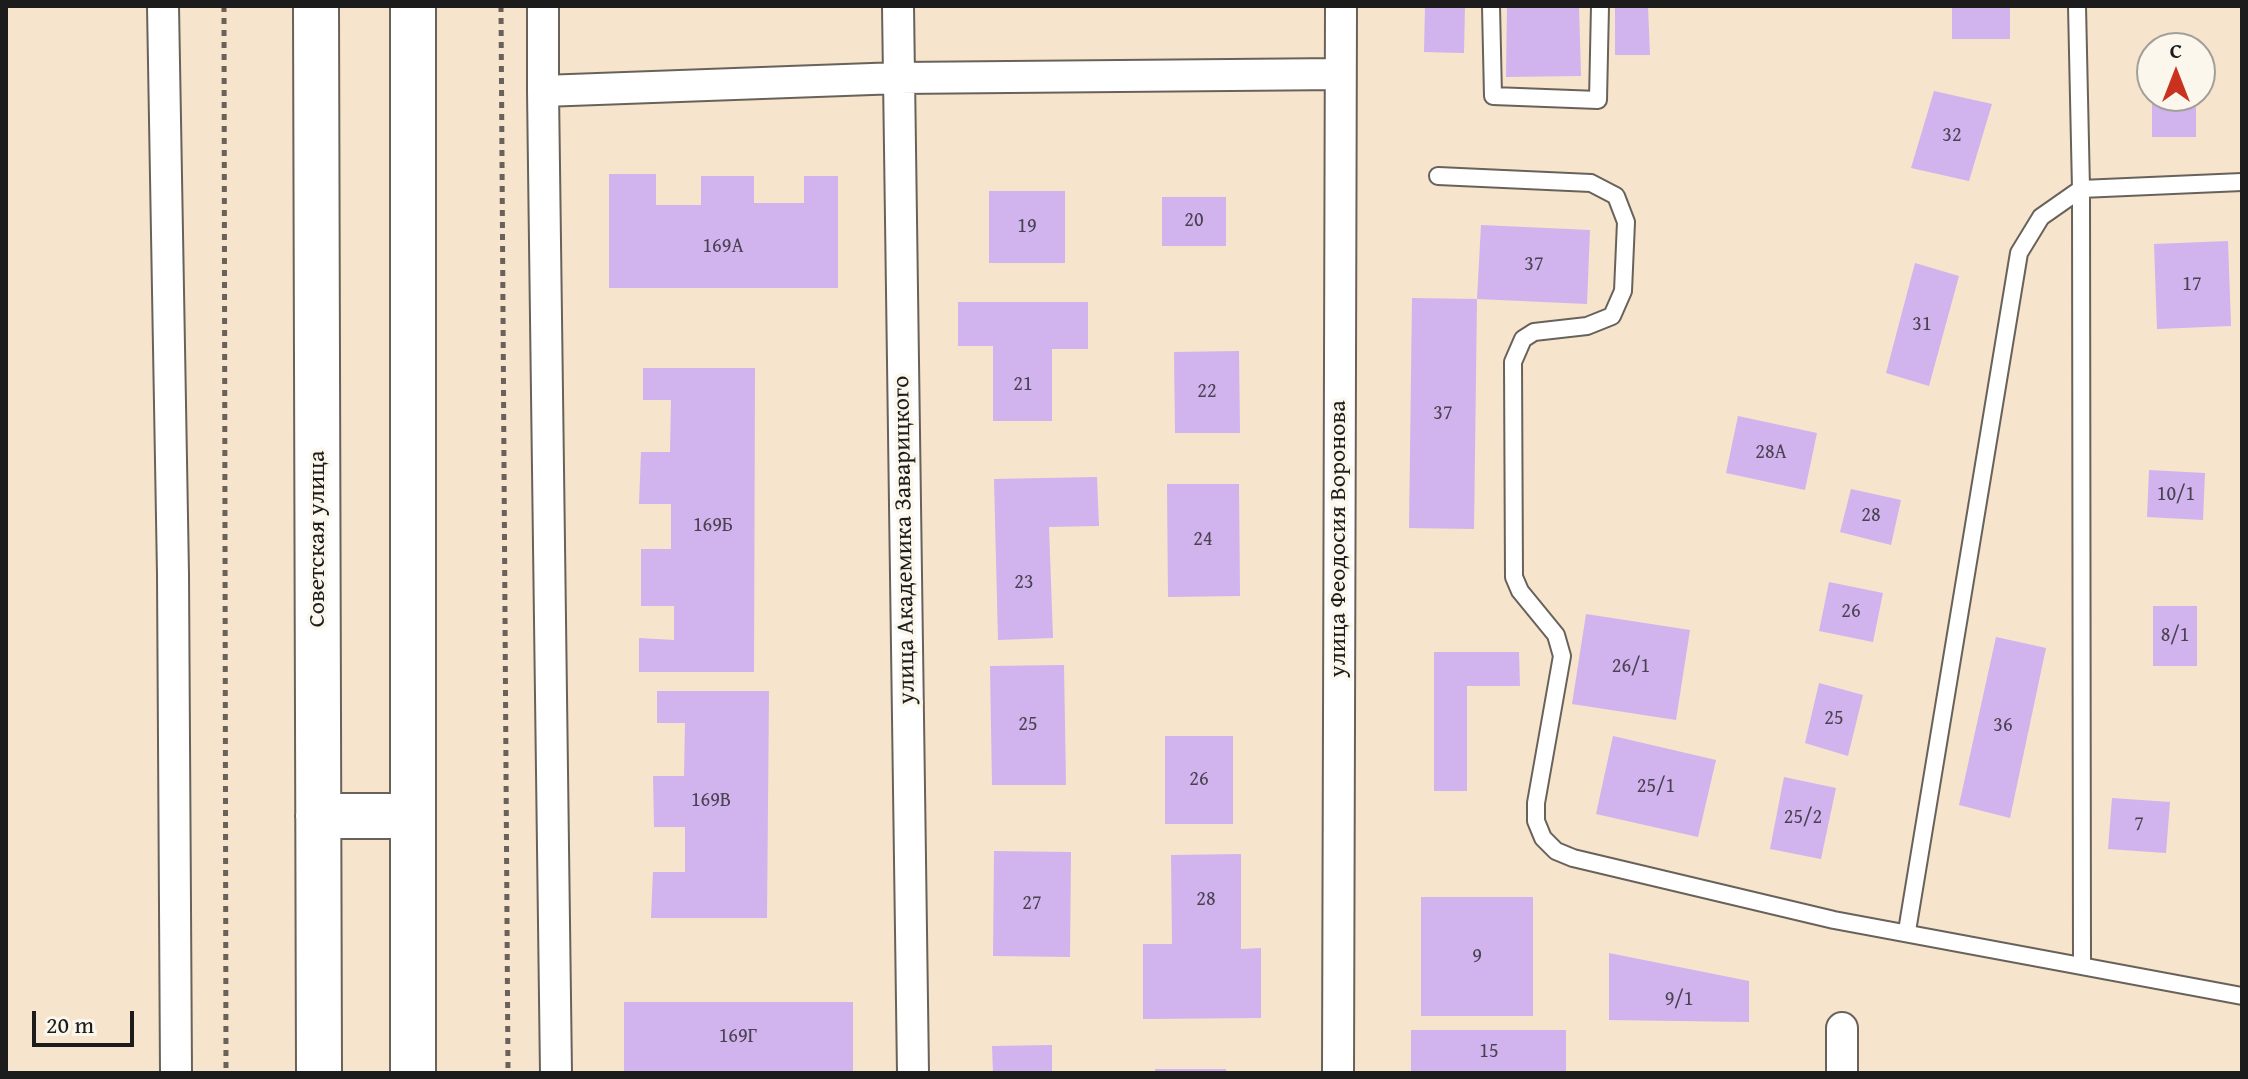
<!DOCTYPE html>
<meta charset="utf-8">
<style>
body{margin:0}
#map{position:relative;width:2248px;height:1079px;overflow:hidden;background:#f6e4cd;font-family:"Gentium Book Plus",serif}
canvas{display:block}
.frame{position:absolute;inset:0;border:8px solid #1c1c1c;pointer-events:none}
.north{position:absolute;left:2136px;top:32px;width:80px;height:80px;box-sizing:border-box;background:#fbf7ec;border:2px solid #a29f99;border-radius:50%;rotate:0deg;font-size:22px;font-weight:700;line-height:32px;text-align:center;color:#1c1c1c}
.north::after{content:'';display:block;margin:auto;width:28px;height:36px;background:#c8321e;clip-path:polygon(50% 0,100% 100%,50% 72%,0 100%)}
.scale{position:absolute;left:32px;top:1011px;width:102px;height:36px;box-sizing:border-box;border:4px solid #1c1c1c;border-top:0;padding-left:10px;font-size:24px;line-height:28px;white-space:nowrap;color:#1c1c1c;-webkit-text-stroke:6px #fbf7ec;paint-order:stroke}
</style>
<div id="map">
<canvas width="2248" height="1079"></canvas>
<div class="frame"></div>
<div class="north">С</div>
<div class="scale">20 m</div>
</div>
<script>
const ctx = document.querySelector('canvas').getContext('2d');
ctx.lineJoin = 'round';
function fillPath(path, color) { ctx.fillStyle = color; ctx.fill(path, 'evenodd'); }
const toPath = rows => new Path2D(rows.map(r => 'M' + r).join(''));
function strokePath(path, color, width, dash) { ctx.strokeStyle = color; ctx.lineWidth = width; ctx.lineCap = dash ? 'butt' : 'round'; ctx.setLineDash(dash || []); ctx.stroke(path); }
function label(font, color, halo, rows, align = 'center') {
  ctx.font = font + ' "Gentium Book Plus",serif'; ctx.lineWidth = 7; ctx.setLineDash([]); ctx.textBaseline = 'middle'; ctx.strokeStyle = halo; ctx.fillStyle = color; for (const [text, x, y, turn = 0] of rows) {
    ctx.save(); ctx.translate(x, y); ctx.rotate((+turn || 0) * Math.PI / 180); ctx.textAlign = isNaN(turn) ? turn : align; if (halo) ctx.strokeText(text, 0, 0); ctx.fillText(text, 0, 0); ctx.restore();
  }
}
fillPath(toPath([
 [1425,6,1465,6,1464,53,1424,52],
 [1507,6,1579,6,1581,76,1506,77],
 [1615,6,1648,6,1650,55,1615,55],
 [1952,6,2010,6,2010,39,1952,39],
 [1934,91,1992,104,1969,181,1911,168],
 [2152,96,2196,96,2196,137,2152,137],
 [609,174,656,174,656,205,701,205,701,176,754,176,754,203,804,203,804,176,838,176,838,288,609,288],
 [989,191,1065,191,1065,263,989,263],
 [1162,197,1226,197,1226,246,1162,246],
 [1481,225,1590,230,1587,304,1477,299],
 [2228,241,2231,326,2157,329,2154,244],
 [1915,263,1959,276,1929,386,1886,373],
 [1412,298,1477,299,1474,529,1409,528],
 [958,302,1088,302,1088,349,1052,349,1052,421,993,421,993,346,958,346],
 [1239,351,1240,433,1175,433,1174,352],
 [643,368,755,368,754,672,639,672,639,638,674,640,674,606,641,606,641,549,671,549,671,504,639,504,641,452,670,452,671,400,643,400],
 [1738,416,1817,433,1805,490,1726,473],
 [2149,470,2205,473,2203,520,2147,517],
 [1097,477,1099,526,1049,527,1053,638,998,640,994,479],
 [1167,484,1239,484,1240,596,1168,597],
 [1851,489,1901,500,1891,545,1840,532],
 [1829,582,1883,593,1873,642,1819,631],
 [2153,606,2197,606,2197,666,2153,666],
 [1586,614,1690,630,1676,720,1572,704],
 [1996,637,2046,648,2010,818,1959,805],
 [1434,652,1519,652,1520,686,1467,686,1467,791,1434,791],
 [1064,665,1066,785,992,785,990,666],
 [1819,683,1863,695,1848,756,1805,743],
 [657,691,769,691,767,918,651,918,653,872,685,872,685,827,654,827,653,776,684,776,685,723,657,723],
 [1165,736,1233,736,1233,824,1165,824],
 [1613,736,1716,760,1698,837,1596,814],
 [1784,777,1836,788,1821,859,1770,849],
 [2112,798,2170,802,2166,853,2108,849],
 [994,851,1071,852,1070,957,993,956],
 [1241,854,1241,949,1261,948,1261,1018,1143,1019,1143,944,1172,944,1171,855],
 [1421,897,1533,897,1533,1016,1421,1016],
 [1609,953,1749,981,1749,1022,1609,1020],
 [624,1002,853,1002,853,1073,624,1073],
 [1411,1030,1566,1030,1566,1073,1411,1073],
 [1052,1045,1052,1073,993,1073,992,1046],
 [1155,1069,1226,1069,1226,1073,1155,1073]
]), '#d1b3ee');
const service = toPath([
 [1491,6,1493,96,1598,100,1600,6],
 [2077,6,2081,189,2082,965],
 [1438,176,1591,183,1616,196,1626,222,1623,291,1612,316,1587,326,1534,332,1523,339,1513,362,1514,577,1520,591,1556,635,1562,656,1536,803,1536,821,1543,838,1556,851,1573,858,1834,920,2242,996],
 [1907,931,2019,253,2041,217,2081,189,2242,182]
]);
const minor = toPath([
 [163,6,173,574,176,1073],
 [543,6,543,91,899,78,1340,74],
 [898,6,913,1073],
 [543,91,556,1073],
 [1842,1028,1842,1073],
 [1338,1073,1341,6]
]);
const primary = toPath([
 [316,6,319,1073],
 [413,6,413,1073],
 [318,816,413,816]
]);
strokePath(service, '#68625a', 20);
strokePath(minor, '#68625a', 34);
strokePath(primary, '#68625a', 48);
strokePath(toPath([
 [224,6,226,1073],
 [501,6,508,1073]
]), '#68625a', 5, [6, 6]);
strokePath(service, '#fff', 16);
strokePath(minor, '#fff', 30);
strokePath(primary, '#fff', 44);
label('20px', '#494250', null, [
 ["32",1952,136],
 ["20",1194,221],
 ["19",1027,227],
 ["169А",723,247],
 ["37",1534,265],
 ["17",2192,285],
 ["31",1922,325],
 ["21",1023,385],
 ["22",1207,392],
 ["37",1443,414],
 ["28А",1771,453],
 ["10/1",2176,495],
 ["28",1871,516],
 ["169Б",713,526],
 ["24",1203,540],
 ["23",1024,583],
 ["26",1851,612],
 ["8/1",2175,636],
 ["26/1",1631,667],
 ["25",1834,719],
 ["25",1028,725],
 ["36",2003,726],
 ["26",1199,780],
 ["25/1",1656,787],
 ["169В",711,801],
 ["25/2",1803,818],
 ["7",2139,825],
 ["28",1206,900],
 ["27",1032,904],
 ["9",1477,957],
 ["9/1",1679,1000],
 ["169Г",738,1037],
 ["15",1489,1052]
]);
label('24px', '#1c1c1c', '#fbf7ec', [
 ["Советская улица",318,539,-90],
 ["улица Феодосия Воронова",1339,539,-90],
 ["улица Академика Заварицкого",905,540,-91]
]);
</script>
